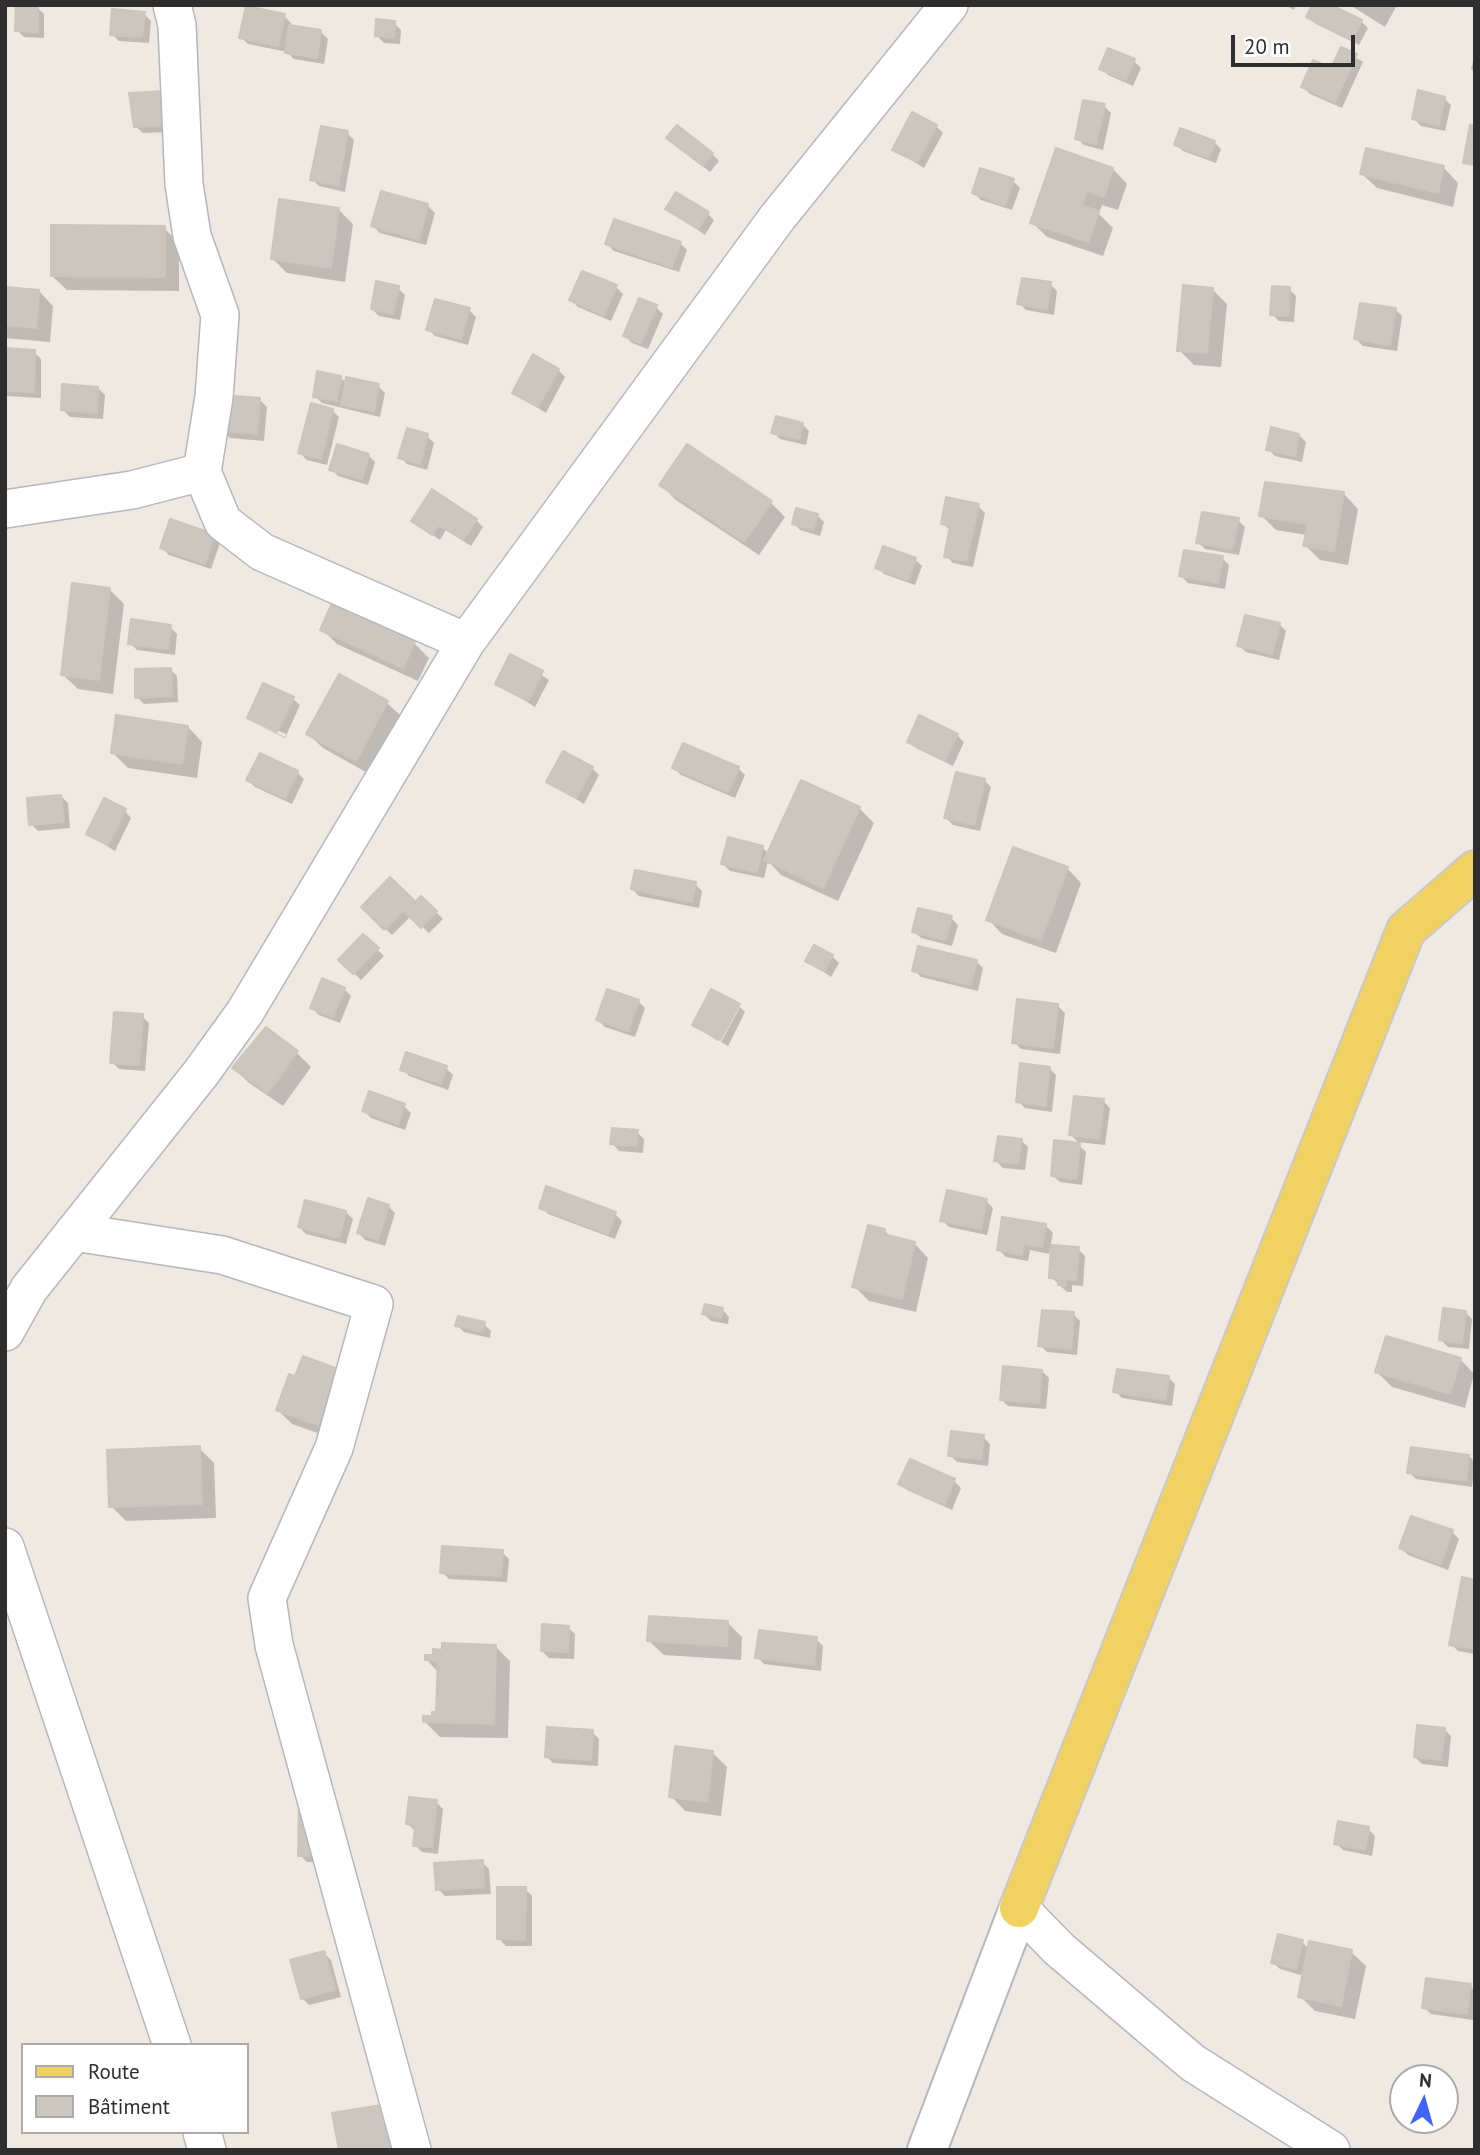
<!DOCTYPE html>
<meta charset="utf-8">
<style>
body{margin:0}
#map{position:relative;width:1480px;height:2155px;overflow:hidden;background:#efe9e1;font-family:"PT Sans",sans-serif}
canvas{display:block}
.frame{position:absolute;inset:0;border:7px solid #2e2e2e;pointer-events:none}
.legend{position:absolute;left:21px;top:2043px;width:228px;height:91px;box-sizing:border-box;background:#fff;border:2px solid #ababab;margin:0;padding:9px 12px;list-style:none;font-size:21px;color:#2e2e2e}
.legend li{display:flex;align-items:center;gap:14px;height:35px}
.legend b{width:35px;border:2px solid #ababab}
.north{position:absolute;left:1389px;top:2064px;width:70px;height:70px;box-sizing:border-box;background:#fff;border:2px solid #ababab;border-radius:50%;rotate:5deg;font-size:19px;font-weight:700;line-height:28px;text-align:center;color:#2e2e2e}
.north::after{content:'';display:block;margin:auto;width:24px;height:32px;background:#4264fb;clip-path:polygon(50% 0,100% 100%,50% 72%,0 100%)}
.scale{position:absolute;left:1231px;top:35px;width:124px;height:32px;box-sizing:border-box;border:4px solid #2e2e2e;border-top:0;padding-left:9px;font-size:21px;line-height:24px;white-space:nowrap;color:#2e2e2e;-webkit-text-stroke:5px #fff;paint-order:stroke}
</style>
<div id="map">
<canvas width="1480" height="2155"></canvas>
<div class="frame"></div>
<ul class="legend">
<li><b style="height:9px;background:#f2d163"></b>Route</li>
<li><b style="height:19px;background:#cbc7bf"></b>Bâtiment</li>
</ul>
<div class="north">N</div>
<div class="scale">20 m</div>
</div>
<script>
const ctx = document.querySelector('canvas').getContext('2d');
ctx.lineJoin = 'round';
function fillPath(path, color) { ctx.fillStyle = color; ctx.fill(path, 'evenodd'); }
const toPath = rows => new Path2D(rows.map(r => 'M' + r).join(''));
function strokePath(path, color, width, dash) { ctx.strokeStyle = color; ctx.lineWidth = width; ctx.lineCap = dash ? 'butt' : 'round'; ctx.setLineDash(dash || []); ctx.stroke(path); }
fillPath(toPath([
 [1285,5,1296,5,1294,10],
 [1350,5,1397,5,1385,27],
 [37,7,44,14,44,38,24,37,17,30],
 [144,14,151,21,149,43,119,41,112,34],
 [284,16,291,23,290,27,321,32,328,39,324,64,294,59,287,52,248,44,241,37],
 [1309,17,1361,21,1368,28,1359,45,1316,24],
 [394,23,401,30,400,44,384,43,377,36],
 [1342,49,1363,62,1342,108,1310,94,1303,87,1332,71],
 [1475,54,1475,73,1471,69],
 [1134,61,1141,68,1133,86,1108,75,1101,68],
 [165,95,170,132,143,133,135,126],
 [1444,98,1451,105,1445,131,1421,126,1414,119],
 [1104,106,1111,113,1103,150,1084,145,1077,138],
 [936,126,943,133,924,168,895,150],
 [347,133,354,140,345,192,319,186,312,179],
 [1214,142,1221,149,1216,163,1183,151,1176,144],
 [675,144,712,154,719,161,710,172],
 [1367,150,1444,168,1458,183,1453,207,1377,188,1362,174],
 [1113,169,1127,184,1118,210,1102,205,1099,214,1113,228,1103,256,1047,237,1032,222],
 [1013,181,1020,188,1012,210,981,200,974,193],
 [382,194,428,206,435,213,426,245,380,233,373,226],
 [338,209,353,224,345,282,287,273,272,258],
 [668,209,707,213,714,220,705,235],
 [164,228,179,243,179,291,67,290,52,276],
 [680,243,687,250,679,272,614,251,607,244],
 [1050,284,1057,291,1054,315,1026,310,1019,303],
 [616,287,623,294,611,321,578,307,571,300],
 [398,288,405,295,400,320,379,316,372,309],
 [5,289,39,291,53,306,50,342,5,338],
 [1212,289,1227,304,1221,367,1194,365,1179,350],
 [1289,289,1296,296,1294,322,1279,321,1272,314],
 [656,307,663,314,648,349,632,343,625,336],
 [1395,309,1402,316,1397,351,1363,346,1356,339],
 [469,310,476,317,468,345,435,336,428,329],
 [5,349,34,352,41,359,41,398,5,396],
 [558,370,565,377,546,413,514,393],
 [340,377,347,384,378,386,385,393,380,417,322,403,315,396],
 [98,388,105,395,103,419,70,417,63,410],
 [260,400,267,407,264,441,230,438,223,431],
 [332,410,339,417,327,465,307,460,300,453],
 [802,424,809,431,806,445,780,439,773,432],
 [1299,435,1306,442,1302,462,1275,456,1268,449],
 [427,436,434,443,427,470,407,464,400,457],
 [368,455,375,462,368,485,338,476,331,469],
 [661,485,770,502,785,517,759,555,676,500],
 [1344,494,1358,509,1348,565,1320,560,1305,545,1307,535,1276,530,1261,515],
 [978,506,985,513,973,567,953,563,946,556,950,530,942,523],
 [817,515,824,522,820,536,800,530,794,523],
 [476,520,483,527,471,546,446,530,440,540,413,521],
 [1238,520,1245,527,1239,555,1205,549,1198,542],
 [214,536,220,543,211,569,169,555,162,548],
 [1222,558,1229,565,1225,589,1188,583,1181,576],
 [915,559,922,566,915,585,884,574,877,567],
 [109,589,124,604,113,694,78,689,63,675],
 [1279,624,1286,631,1279,660,1246,652,1239,645],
 [170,627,177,634,175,655,137,650,130,643],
 [322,629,414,643,429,658,418,681,337,644],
 [511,656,549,680,535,707,497,683],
 [170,669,177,676,178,702,144,704,137,697],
 [339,676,387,703,402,717,371,775,323,748,308,734],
 [264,685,293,699,300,705,285,738,255,724,285,737,286,734,254,720,254,723,249,717],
 [188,727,202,742,197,778,128,768,113,753],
 [957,735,964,742,953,766,916,748,909,741],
 [592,768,599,775,584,804,549,782],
 [674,768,738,768,745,775,735,798,681,775],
 [297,772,304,779,292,804,255,787,248,780],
 [984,780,991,787,980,831,953,825,946,818],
 [61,796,68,803,70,828,38,831,31,824],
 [859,808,874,823,838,901,781,875,768,861,764,878,730,871,723,864,762,847,769,854],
 [125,811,131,818,115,851,88,834],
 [1067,868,1081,883,1056,953,1002,934,988,919],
 [390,880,416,904,422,898,443,919,429,933,411,916,392,935,363,907],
 [695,884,702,891,699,908,639,896,632,889],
 [951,918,958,925,952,946,921,938,914,931],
 [363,936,384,956,361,980,340,960],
 [832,956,839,963,831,977,807,961],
 [976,961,983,968,978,991,921,977,914,970],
 [344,989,351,996,340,1023,319,1015,312,1008],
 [638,1001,645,1008,635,1037,605,1027,598,1020],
 [737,1005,718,1041,694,1025],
 [1058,1006,1065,1013,1060,1054,1021,1049,1014,1042],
 [740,1007,745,1012,728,1046,721,1042],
 [142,1016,149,1023,145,1071,119,1069,112,1062],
 [296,1052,311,1067,283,1106,249,1083,234,1068],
 [446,1068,453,1075,448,1090,409,1076,402,1069],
 [1049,1068,1056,1075,1052,1112,1025,1108,1018,1101],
 [1103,1101,1110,1108,1105,1145,1078,1142,1071,1135],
 [404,1106,411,1113,405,1130,371,1118,364,1111],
 [637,1132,644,1139,643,1153,619,1151,612,1143],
 [1021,1140,1028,1147,1025,1170,1003,1168,996,1161],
 [1079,1145,1086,1152,1082,1185,1060,1182,1052,1175],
 [547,1188,615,1214,622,1221,615,1239,548,1214,541,1207],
 [986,1201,993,1208,987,1235,949,1227,942,1220],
 [388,1206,395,1213,385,1246,365,1240,359,1233],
 [346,1212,353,1219,346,1244,306,1234,299,1227],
 [1046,1226,1053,1233,1049,1254,1030,1250,1028,1261,1006,1257,999,1250],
 [884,1230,892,1238,914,1243,928,1258,916,1312,869,1301,854,1286],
 [1078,1249,1085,1256,1083,1286,1072,1285,1072,1292,1067,1292,1051,1277],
 [722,1309,729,1317,728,1324,711,1321,704,1314],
 [1465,1312,1472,1319,1469,1349,1448,1347,1441,1340],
 [1073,1314,1080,1321,1077,1355,1047,1352,1040,1345],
 [484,1324,491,1331,490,1338,464,1332,457,1325],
 [1460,1359,1474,1374,1465,1408,1392,1387,1377,1372],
 [337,1370,332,1438,292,1424,278,1410],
 [1042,1371,1049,1378,1046,1409,1008,1406,1001,1399],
 [1168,1377,1175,1384,1172,1406,1122,1398,1115,1391],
 [983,1437,990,1444,988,1466,957,1462,950,1455],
 [199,1448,214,1463,216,1518,126,1521,111,1506],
 [1469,1456,1475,1462,1472,1487,1416,1479,1409,1472],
 [954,1481,961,1488,952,1510,907,1490,900,1484],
 [1412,1518,1452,1532,1459,1539,1448,1570,1408,1555,1401,1548],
 [502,1552,509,1559,507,1582,449,1579,442,1572],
 [1475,1582,1475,1654,1458,1651,1451,1644],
 [728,1623,742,1637,741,1660,664,1655,649,1641],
 [568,1627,575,1634,574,1659,549,1658,542,1651],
 [816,1639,823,1646,821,1671,764,1664,757,1657],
 [495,1646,510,1661,508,1738,440,1737,425,1722,438,1713,439,1673,427,1660],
 [1444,1729,1451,1736,1448,1767,1422,1764,1415,1757],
 [592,1732,599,1739,598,1766,553,1763,546,1756],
 [712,1752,727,1767,721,1816,685,1811,671,1796],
 [320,1799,326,1862,307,1862,300,1855],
 [436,1802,443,1809,438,1854,422,1852,415,1845,415,1831,408,1824],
 [1368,1829,1375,1836,1372,1856,1343,1850,1336,1843],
 [482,1862,489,1869,491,1894,445,1896,438,1889],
 [525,1889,532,1896,532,1946,506,1946,499,1939],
 [1302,1942,1309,1949,1351,1952,1366,1966,1355,2019,1315,2011,1300,1996,1304,1976,1280,1969,1273,1962],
 [324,1953,331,1960,341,1997,309,2005,302,1998],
 [1470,1986,1475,1991,1473,2020,1431,2014,1424,2007]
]), '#0003');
const building = toPath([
 [16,5,38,5,38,32,15,31,16,5],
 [1312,5,1331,5,1362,20,1352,40,1306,17,1312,5],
 [246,6,285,14,278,46,239,38,246,6],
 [112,9,145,12,142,37,110,35,112,9],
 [376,19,395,21,394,38,375,36,376,19],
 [289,25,321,30,317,58,285,53,289,25],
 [1341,47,1357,54,1335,102,1301,87,1313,60,1331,68,1341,47],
 [1108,48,1135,59,1126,80,1099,69,1108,48],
 [1418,90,1445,97,1439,125,1412,119,1418,90],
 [165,91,164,125,134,127,129,93,165,91],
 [1083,100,1105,104,1096,144,1075,139,1083,100],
 [912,112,937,125,917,162,892,150,912,112],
 [677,125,713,153,703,166,666,138,677,125],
 [1470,125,1475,125,1475,165,1463,163,1470,125],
 [321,126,348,131,338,186,310,180,321,126],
 [1180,128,1215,141,1209,158,1174,145,1180,128],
 [1056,148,1113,168,1104,197,1087,191,1082,206,1099,211,1088,242,1030,223,1056,148],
 [1366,148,1444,166,1438,193,1360,174,1366,148],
 [980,168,1014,179,1005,205,972,193,980,168],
 [381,191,428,204,419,240,371,226,381,191],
 [676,192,709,212,698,229,665,209,676,192],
 [279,199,339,208,331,268,271,259,279,199],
 [614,219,681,242,672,267,605,244,614,219],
 [51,225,165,226,165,277,51,276,51,225],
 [582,271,617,285,604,315,569,300,582,271],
 [1022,278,1051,282,1047,309,1017,304,1022,278],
 [376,281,399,286,393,314,371,309,376,281],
 [1183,285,1213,288,1207,353,1177,351,1183,285],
 [1272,286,1290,287,1288,316,1270,315,1272,286],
 [5,287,39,290,36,328,5,325,5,287],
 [639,298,657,305,641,343,623,336,639,298],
 [435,299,470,308,461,339,426,330,435,299],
 [1360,303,1396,308,1390,345,1354,339,1360,303],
 [5,348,35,350,34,392,5,391,5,348],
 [533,354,559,369,538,407,512,393,533,354],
 [317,371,341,376,337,401,313,397,317,371],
 [346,377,379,384,374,411,341,405,346,377],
 [62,384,98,387,97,413,61,410,62,384],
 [223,395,260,398,257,434,221,431,223,395],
 [311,403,333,409,321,459,298,453,311,403],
 [776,416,803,423,799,439,771,433,776,416],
 [1271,427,1299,434,1295,456,1266,450,1271,427],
 [407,428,428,434,420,464,398,458,407,428],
 [337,444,369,454,362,479,329,470,337,444],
 [687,444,772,501,744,542,659,485,687,444],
 [1265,482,1344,492,1334,551,1303,546,1308,524,1259,516,1265,482],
 [432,489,477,519,463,540,439,525,432,535,411,521,432,489],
 [946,497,979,504,966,561,944,557,950,526,941,524,946,497],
 [796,508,818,514,813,530,792,524,796,508],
 [1202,512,1239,518,1232,549,1196,543,1202,512],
 [170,519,214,534,205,564,160,548,170,519],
 [883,546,916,558,908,580,875,568,883,546],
 [1184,550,1223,556,1218,583,1179,576,1184,550],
 [72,583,110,588,99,680,61,675,72,583],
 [332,603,415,641,403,668,320,630,332,603],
 [1245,615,1280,623,1272,654,1237,646,1245,615],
 [131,619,171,625,168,649,128,644,131,619],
 [510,654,543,671,528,701,495,684,510,654],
 [171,668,172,696,135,698,135,669,171,668],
 [339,674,388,701,356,761,306,734,339,674],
 [263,683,294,697,277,732,247,718,263,683],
 [116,715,188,726,182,764,111,753,116,715],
 [919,715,958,734,945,760,907,742,919,715],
 [683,743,739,767,728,792,672,768,683,743],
 [563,751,593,767,576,798,546,782,563,751],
 [260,753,298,771,285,798,246,780,260,753],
 [956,772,985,779,974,825,944,818,956,772],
 [801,780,860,807,823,888,764,860,801,780],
 [61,795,64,822,29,825,27,798,61,795],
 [104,798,126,809,108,845,86,834,104,798],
 [728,837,763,846,757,872,721,864,728,837],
 [1013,847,1068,867,1041,940,986,920,1013,847],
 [635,870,696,882,692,902,631,889,635,870],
 [390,877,414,900,384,930,361,907,390,877],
 [421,896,437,911,421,928,405,912,421,896],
 [918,908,952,916,946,940,912,932,918,908],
 [363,934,379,948,353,974,338,960,363,934],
 [814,945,833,955,824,971,805,961,814,945],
 [918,946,977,960,971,985,912,971,918,946],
 [322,978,345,988,333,1017,310,1008,322,978],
 [607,989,639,1000,628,1031,596,1020,607,989],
 [711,989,740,1004,720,1040,692,1025,711,989],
 [1017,999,1058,1004,1053,1048,1012,1043,1017,999],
 [114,1012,143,1014,139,1065,110,1063,114,1012],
 [266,1027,298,1051,268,1093,232,1068,266,1027],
 [406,1052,447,1066,441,1084,400,1070,406,1052],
 [1020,1063,1050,1067,1045,1106,1016,1102,1020,1063],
 [369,1091,405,1104,398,1124,362,1111,369,1091],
 [1074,1096,1104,1099,1099,1139,1069,1135,1074,1096],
 [612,1128,638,1130,636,1146,610,1144,612,1128],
 [998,1136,1022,1139,1018,1164,994,1161,998,1136],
 [1054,1140,1080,1143,1076,1179,1051,1176,1054,1140],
 [546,1186,616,1212,608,1234,539,1208,546,1186],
 [947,1190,987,1199,981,1229,940,1221,947,1190],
 [368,1198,389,1205,378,1240,357,1233,368,1198],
 [305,1200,346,1211,339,1238,298,1227,305,1200],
 [1002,1217,1046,1224,1042,1247,1023,1244,1022,1255,997,1250,1002,1217],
 [868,1225,885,1229,884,1234,915,1242,902,1299,852,1287,868,1225],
 [1051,1245,1079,1247,1076,1280,1066,1279,1065,1286,1058,1285,1059,1279,1049,1278,1051,1245],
 [705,1304,723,1308,721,1318,702,1314,705,1304],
 [1443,1308,1466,1311,1462,1343,1439,1340,1443,1308],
 [1042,1310,1074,1312,1071,1349,1038,1346,1042,1310],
 [458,1316,485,1322,483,1332,455,1326,458,1316],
 [1386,1336,1461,1358,1450,1394,1375,1372,1386,1336],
 [303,1356,338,1369,318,1425,276,1410,289,1374,295,1376,303,1356],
 [1003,1366,1042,1370,1039,1403,1000,1400,1003,1366],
 [1117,1369,1169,1376,1165,1400,1113,1392,1117,1369],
 [951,1431,984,1435,981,1459,948,1456,951,1431],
 [200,1446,202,1504,109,1507,107,1450,200,1446],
 [1411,1447,1469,1455,1466,1481,1407,1473,1411,1447],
 [910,1459,955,1479,944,1505,898,1484,910,1459],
 [1411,1516,1453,1530,1441,1564,1399,1548,1411,1516],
 [442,1546,503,1550,501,1576,440,1573,442,1546],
 [1462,1577,1475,1580,1475,1649,1449,1645,1462,1577],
 [649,1616,728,1621,727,1646,647,1641,649,1616],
 [542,1624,569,1626,568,1652,541,1651,542,1624],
 [759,1630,817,1637,814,1665,755,1658,759,1630],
 [442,1643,496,1645,494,1724,423,1722,423,1716,432,1716,432,1712,436,1712,437,1683,438,1661,425,1660,425,1655,433,1655,433,1649,442,1650,442,1643],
 [1417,1725,1445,1728,1441,1760,1414,1757,1417,1725],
 [547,1727,593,1730,591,1760,545,1757,547,1727],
 [675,1746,713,1751,707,1802,669,1797,675,1746],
 [409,1797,437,1800,432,1847,413,1846,415,1825,406,1824,409,1797],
 [299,1798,320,1856,298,1856,299,1798],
 [1338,1821,1369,1827,1365,1850,1334,1844,1338,1821],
 [483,1860,484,1887,436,1890,434,1863,483,1860],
 [497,1887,526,1887,525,1940,497,1939,497,1887],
 [1278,1934,1303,1940,1296,1969,1271,1963,1278,1934],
 [1309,1941,1352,1950,1341,2006,1298,1997,1309,1941],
 [324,1951,335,1990,301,1999,290,1960,324,1951],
 [1426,1978,1471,1984,1467,2014,1422,2008,1426,1978],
 [388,2104,396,2150,339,2150,332,2113,388,2104]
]);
fillPath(building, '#cbc7bf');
strokePath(building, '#cbc5ba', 2);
const street = toPath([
 [172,5,177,25,184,184,192,236,220,315,214,397,202,472,223,522,262,552,466,642],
 [5,509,132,490,202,472],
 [74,1232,222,1255,374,1304,334,1448,267,1598,274,1645,412,2150],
 [5,1332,29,1289,201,1073,245,1012,466,642,777,218,949,5],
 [5,1547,172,2045],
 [1019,1908,1059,1949,1193,2063,1331,2150],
 [202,2132,207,2150]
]);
const secondary = toPath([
 [927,2150,1019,1908]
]);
const primary = toPath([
 [1019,1908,1406,930,1475,870]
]);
strokePath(street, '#b4b7c1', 40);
strokePath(secondary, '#b4b7c1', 42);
strokePath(primary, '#c9c9c9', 42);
strokePath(street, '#fff', 37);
strokePath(secondary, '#fff', 38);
strokePath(primary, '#f2d163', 38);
</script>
